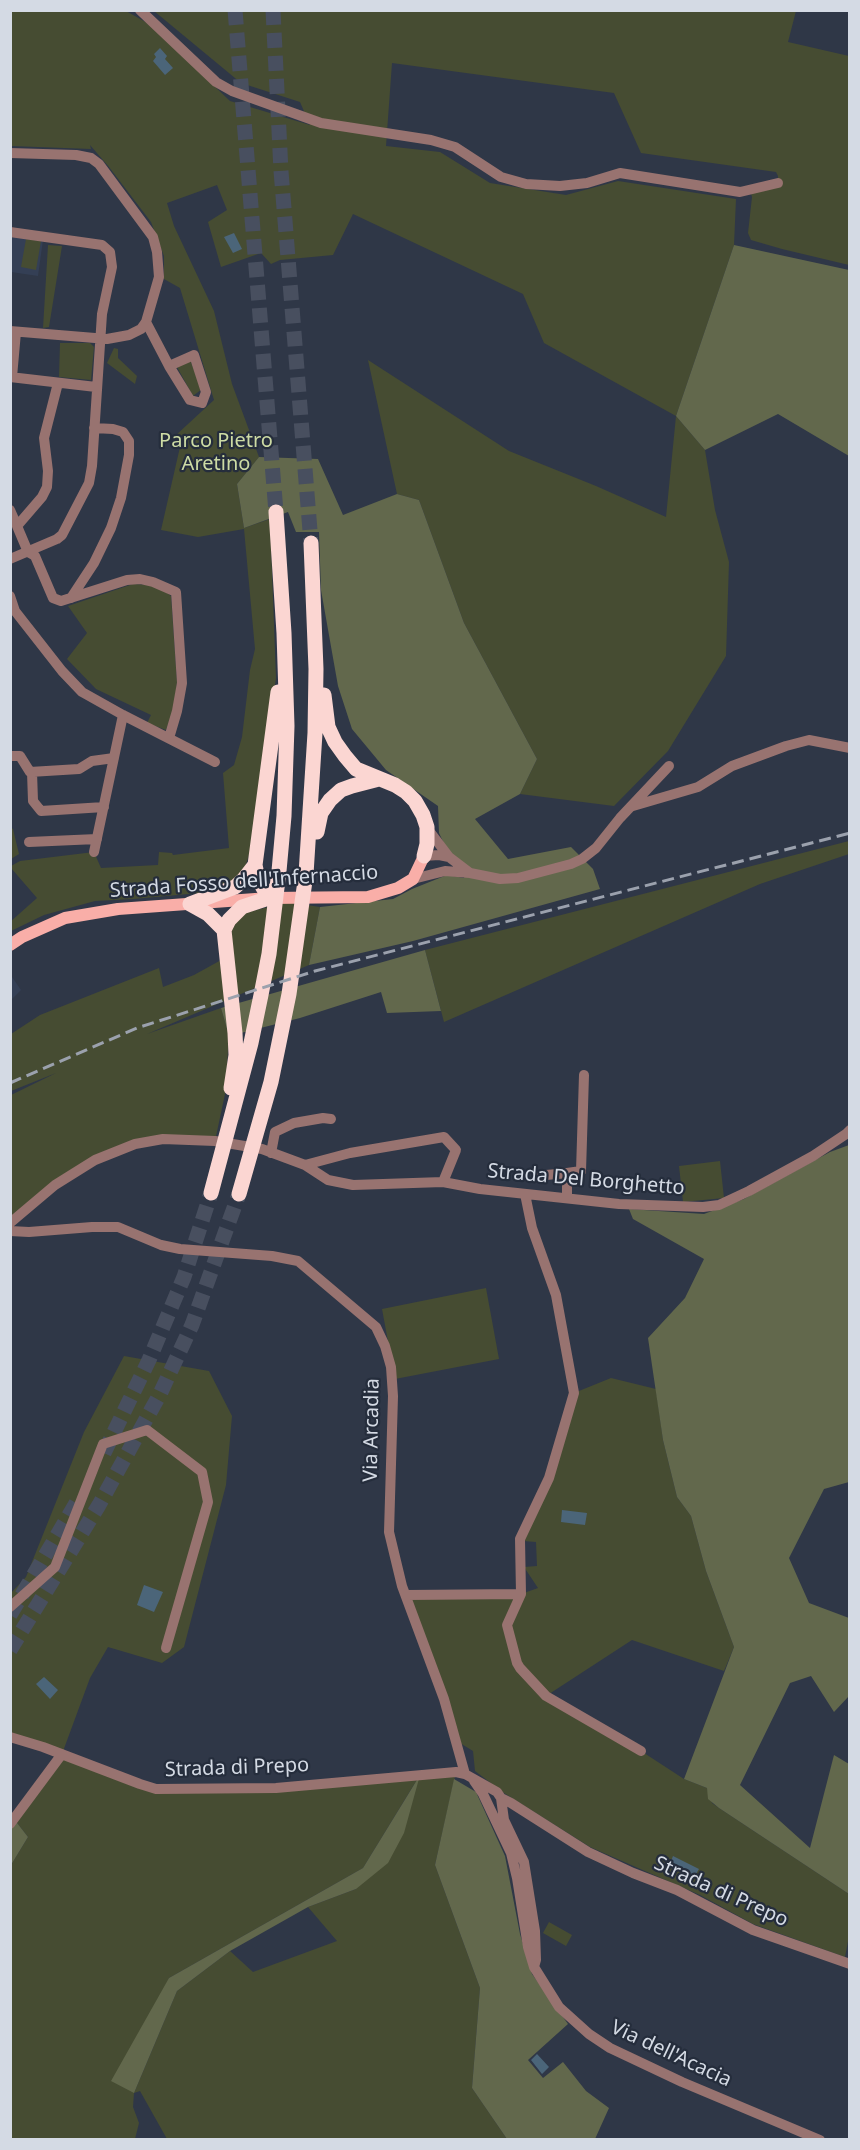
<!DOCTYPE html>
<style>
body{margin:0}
#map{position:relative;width:860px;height:2150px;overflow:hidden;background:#2f3747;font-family:"Noto Sans",sans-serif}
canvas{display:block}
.frame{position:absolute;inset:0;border:12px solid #d4dae4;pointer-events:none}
</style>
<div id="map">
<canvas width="860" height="2150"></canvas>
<div class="frame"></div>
</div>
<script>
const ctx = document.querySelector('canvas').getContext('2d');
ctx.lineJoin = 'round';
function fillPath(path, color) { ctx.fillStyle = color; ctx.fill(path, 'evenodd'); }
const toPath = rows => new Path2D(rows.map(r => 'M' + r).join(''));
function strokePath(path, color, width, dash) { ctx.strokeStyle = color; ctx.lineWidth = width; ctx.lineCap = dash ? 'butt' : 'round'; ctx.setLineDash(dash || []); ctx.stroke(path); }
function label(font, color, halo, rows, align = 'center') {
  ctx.font = font + ' "Noto Sans",sans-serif'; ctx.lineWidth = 4.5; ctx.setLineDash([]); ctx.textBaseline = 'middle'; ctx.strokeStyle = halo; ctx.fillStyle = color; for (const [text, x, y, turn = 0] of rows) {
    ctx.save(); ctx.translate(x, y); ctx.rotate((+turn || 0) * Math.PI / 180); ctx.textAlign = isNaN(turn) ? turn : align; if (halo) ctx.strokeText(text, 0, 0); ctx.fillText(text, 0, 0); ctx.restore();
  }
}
fillPath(toPath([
 [10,235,43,240,38,276,11,272],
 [10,974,21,990,11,1000,10,1000]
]), '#343f55');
fillPath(toPath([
 [11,11,126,11,149,24,230,101,310,125,300,102,241,83,154,11,796,11,788,42,849,56,849,265,782,249,751,240,748,233,752,197,750,190,778,183,778,176,776,172,641,153,614,93,392,63,386,146,440,152,490,183,566,195,618,181,736,199,734,245,676,416,705,450,715,510,729,562,726,656,668,751,614,806,520,794,537,759,464,623,419,500,397,494,368,360,509,451,596,486,666,517,676,416,544,343,523,294,353,214,333,255,280,260,271,264,261,253,221,267,208,222,227,210,217,185,167,203,174,226,214,311,232,384,259,457,237,484,244,528,270,519,276,678,253,842,242,877,210,892,134,899,95,901,44,915,11,931,10,922,37,898,11,868,11,866,20,861,94,852,101,868,158,865,159,852,172,853,173,855,229,848,223,773,234,765,242,737,250,670,255,649,244,529,198,537,161,530,180,447,175,436,214,400,180,288,164,279,164,256,151,222,109,167,90,145,91,149,11,146],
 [26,239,41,241,36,270,21,267],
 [48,245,62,246,49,327,43,328],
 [60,343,90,343,94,347,91,380,59,377],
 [114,348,118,349,118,358,137,376,135,384,107,363],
 [190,360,202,389,193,396,177,367],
 [133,584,150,585,165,591,171,596,177,682,174,709,166,730,147,723,151,715,96,689,67,659,87,633,68,606],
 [10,827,13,829,19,854,11,859],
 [849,841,849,854,760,884,444,1022,425,950],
 [287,902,320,907,309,965,147,1034,221,1008,229,1036,225,1094,215,1141,163,1139,95,1160,11,1223,11,1095,56,1073,11,1091,11,1034,40,1015,159,968,163,987,194,975,232,954,230,931,241,914],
 [720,1161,724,1198,683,1202,679,1166],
 [486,1288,499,1359,395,1379,382,1309],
 [124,1356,209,1371,232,1416,226,1485,184,1647,162,1663,108,1647,90,1678,62,1754,140,1784,276,1788,456,1772,435,1865,480,1988,472,2088,507,2139,167,2139,140,2091,134,2093,133,2107,139,2123,135,2139,11,2139,11,1865,28,1837,14,1819,61,1754,11,1737,10,1594,26,1577,84,1432],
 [418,1778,356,1889,308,1907,337,1941,253,1972,230,1951,177,1991,134,2093,169,1978,363,1868],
 [611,1378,656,1389,663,1440,677,1497,691,1516,706,1571,734,1647,724,1671,632,1640,546,1696,641,1751,684,1779,707,1788,712,1803,719,1808,849,1894,849,1936,845,1957,753,1924,700,1895,590,1847,504,1793,475,1771,473,1751,455,1740,406,1595,521,1594,538,1588,524,1567,537,1566,536,1542,523,1541,574,1393],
 [549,1922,572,1935,566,1946,543,1933]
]), '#464c32');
fillPath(toPath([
 [734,245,849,270,849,456,778,414,705,450,676,416],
 [259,457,318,459,343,515,397,494,419,500,464,623,537,759,520,794,475,819,508,859,571,847,593,869,600,889,413,941,309,965,320,907,393,899,412,889,447,875,464,878,467,866,448,852,439,833,438,806,386,770,352,729,338,686,321,590,319,532,296,532,288,512,244,528,237,484],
 [425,950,441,1011,387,1013,381,992,300,1018,229,1036,221,1008],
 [849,1145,849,1482,824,1489,789,1558,809,1603,849,1618,849,1696,834,1712,811,1676,790,1683,740,1785,810,1848,834,1755,849,1764,849,1894,719,1808,708,1799,707,1788,684,1779,734,1647,706,1571,691,1516,677,1497,663,1440,648,1338,685,1298,704,1259,633,1219,629,1209,704,1214,744,1199,830,1152],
 [420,1775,404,1833,388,1863,356,1889,308,1907,230,1951,177,1991,134,2093,111,2081,169,1978,363,1868],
 [454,1779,476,1792,505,1856,520,1934,532,1974,568,2024,528,2060,543,2078,563,2062,586,2091,609,2108,595,2139,507,2139,472,2088,480,1988,435,1865],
 [14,1819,28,1837,11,1865,11,1824]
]), '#62684c');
fillPath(toPath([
 [160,48,167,56,165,59,173,68,165,75,153,61,156,57,154,54],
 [234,233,242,249,233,253,224,237],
 [562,1510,587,1513,585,1525,561,1522],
 [144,1585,163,1592,154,1612,137,1605],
 [44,1677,58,1690,50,1699,36,1684],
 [673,1856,699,1869,693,1879,669,1866],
 [537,2054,549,2067,542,2074,531,2060]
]), '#4b6579');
strokePath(toPath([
 [235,10,276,512],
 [273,10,281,171,311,543],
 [104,1453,149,1360,184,1277,211,1193],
 [10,1615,78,1500],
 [10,1650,99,1505,160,1394,192,1325,239,1194]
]), '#484f5f', 15, [15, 8]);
strokePath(toPath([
 [140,10,216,82,232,91,321,123,431,140,455,147,501,177,526,184,560,186,587,183,620,173,740,192,778,183],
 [10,153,76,155,91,158,99,164,153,237,157,252,159,277,146,322],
 [10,232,102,245,110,252,112,267,102,314,92,466,89,483,62,535,57,539,10,559],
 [10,331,107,339,129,335,141,329,146,322,169,366,190,400,202,403,206,392,194,355,169,366],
 [10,377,96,387],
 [12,377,16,332],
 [58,383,44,438,48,471,47,487,42,497,17,526,28,552,35,556,53,598,61,601,127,580,140,579,153,582,176,592,182,683,177,711,169,738],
 [10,510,17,526],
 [10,596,15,611],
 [71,598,94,563,111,528,121,498,129,455,129,441,123,432,113,429,94,428],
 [10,608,15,611,62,671,82,692,123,715,215,762],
 [10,756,20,756,30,772,79,769,92,761,114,758],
 [32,772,33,801,41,811,104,807],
 [633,806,698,787,732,766,786,746,809,740,850,748],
 [427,828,449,857],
 [29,842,97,839],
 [94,852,123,715],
 [424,856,439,855,449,857,470,873],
 [413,879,445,871,470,873,500,879,518,878,571,864,582,859,596,848,620,818,669,766],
 [271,1153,275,1132,294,1123,323,1118,331,1119],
 [305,1165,350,1153,444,1137,456,1150,443,1182],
 [536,1176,567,1173],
 [567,1198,567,1173,581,1171,584,1075],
 [10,1223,55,1185,95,1160,135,1144,163,1139,215,1141,262,1149,305,1165,328,1180,353,1185,443,1182,480,1189,619,1204,703,1207,719,1205,749,1191,813,1156,846,1134,850,1130],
 [10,1231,29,1232,92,1227,118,1227,161,1245,180,1249,272,1256,298,1261,376,1327,385,1346,391,1367,393,1396,389,1532,402,1586,444,1699,465,1774],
 [521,1594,507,1625,517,1663,520,1668,546,1696,641,1751],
 [406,1595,521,1594,520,1539,549,1478,574,1393,556,1295,532,1228,525,1194],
 [10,1607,55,1567,103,1444,147,1430,202,1472,208,1502,166,1648],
 [10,1737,43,1747,140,1784,156,1789,276,1788,456,1772,465,1774,497,1792,501,1798,504,1820,524,1862,535,1931,536,1960,534,1967],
 [474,1781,483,1794,511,1853,517,1878,528,1947,534,1967,559,2007,589,2034,610,2048,682,2082,820,2140],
 [501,1798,511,1803,588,1852,633,1873,677,1890,753,1930,850,1964],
 [10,1824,62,1754]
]), '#987370', 10);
strokePath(toPath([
 [10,945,22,937,65,918,118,909,269,898,368,897,398,888,413,879,424,856]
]), '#f9aea8', 12);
strokePath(toPath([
 [324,695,328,727,335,742,345,756,356,769,395,785,406,792,415,801,423,815,427,827,427,844,424,856],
 [317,832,321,813,330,800,341,790,352,786,379,779],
 [190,904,235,887,244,879,255,865,278,692],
 [190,904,208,914,224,930,235,1033,236,1055,231,1088],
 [224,930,229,920,242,907,269,898,258,879,255,865],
 [211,1193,251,1043,261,995,269,954,279,871,284,816,287,726,284,633,276,512],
 [239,1194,271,1082,289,994,306,874,315,733,316,669,311,543]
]), '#fbd6d2', 15);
strokePath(toPath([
 [10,1083,137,1028,315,971,850,833]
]), '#9ba1ad', 3, [12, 6]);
label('20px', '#cddba4', '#252d3c', [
 ["Parco Pietro",216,441],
 ["Aretino",216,464]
]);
label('20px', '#d4dae4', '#252d3c', [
 ["Strada Fosso dell'Infernaccio",244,882,-4],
 ["Strada Del Borghetto",586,1180,5],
 ["Via Arcadia",372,1430,-89],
 ["Strada di Prepo",237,1768,-2],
 ["Strada di Prepo",721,1892,24],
 ["Via dell'Acacia",671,2054,25]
]);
</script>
